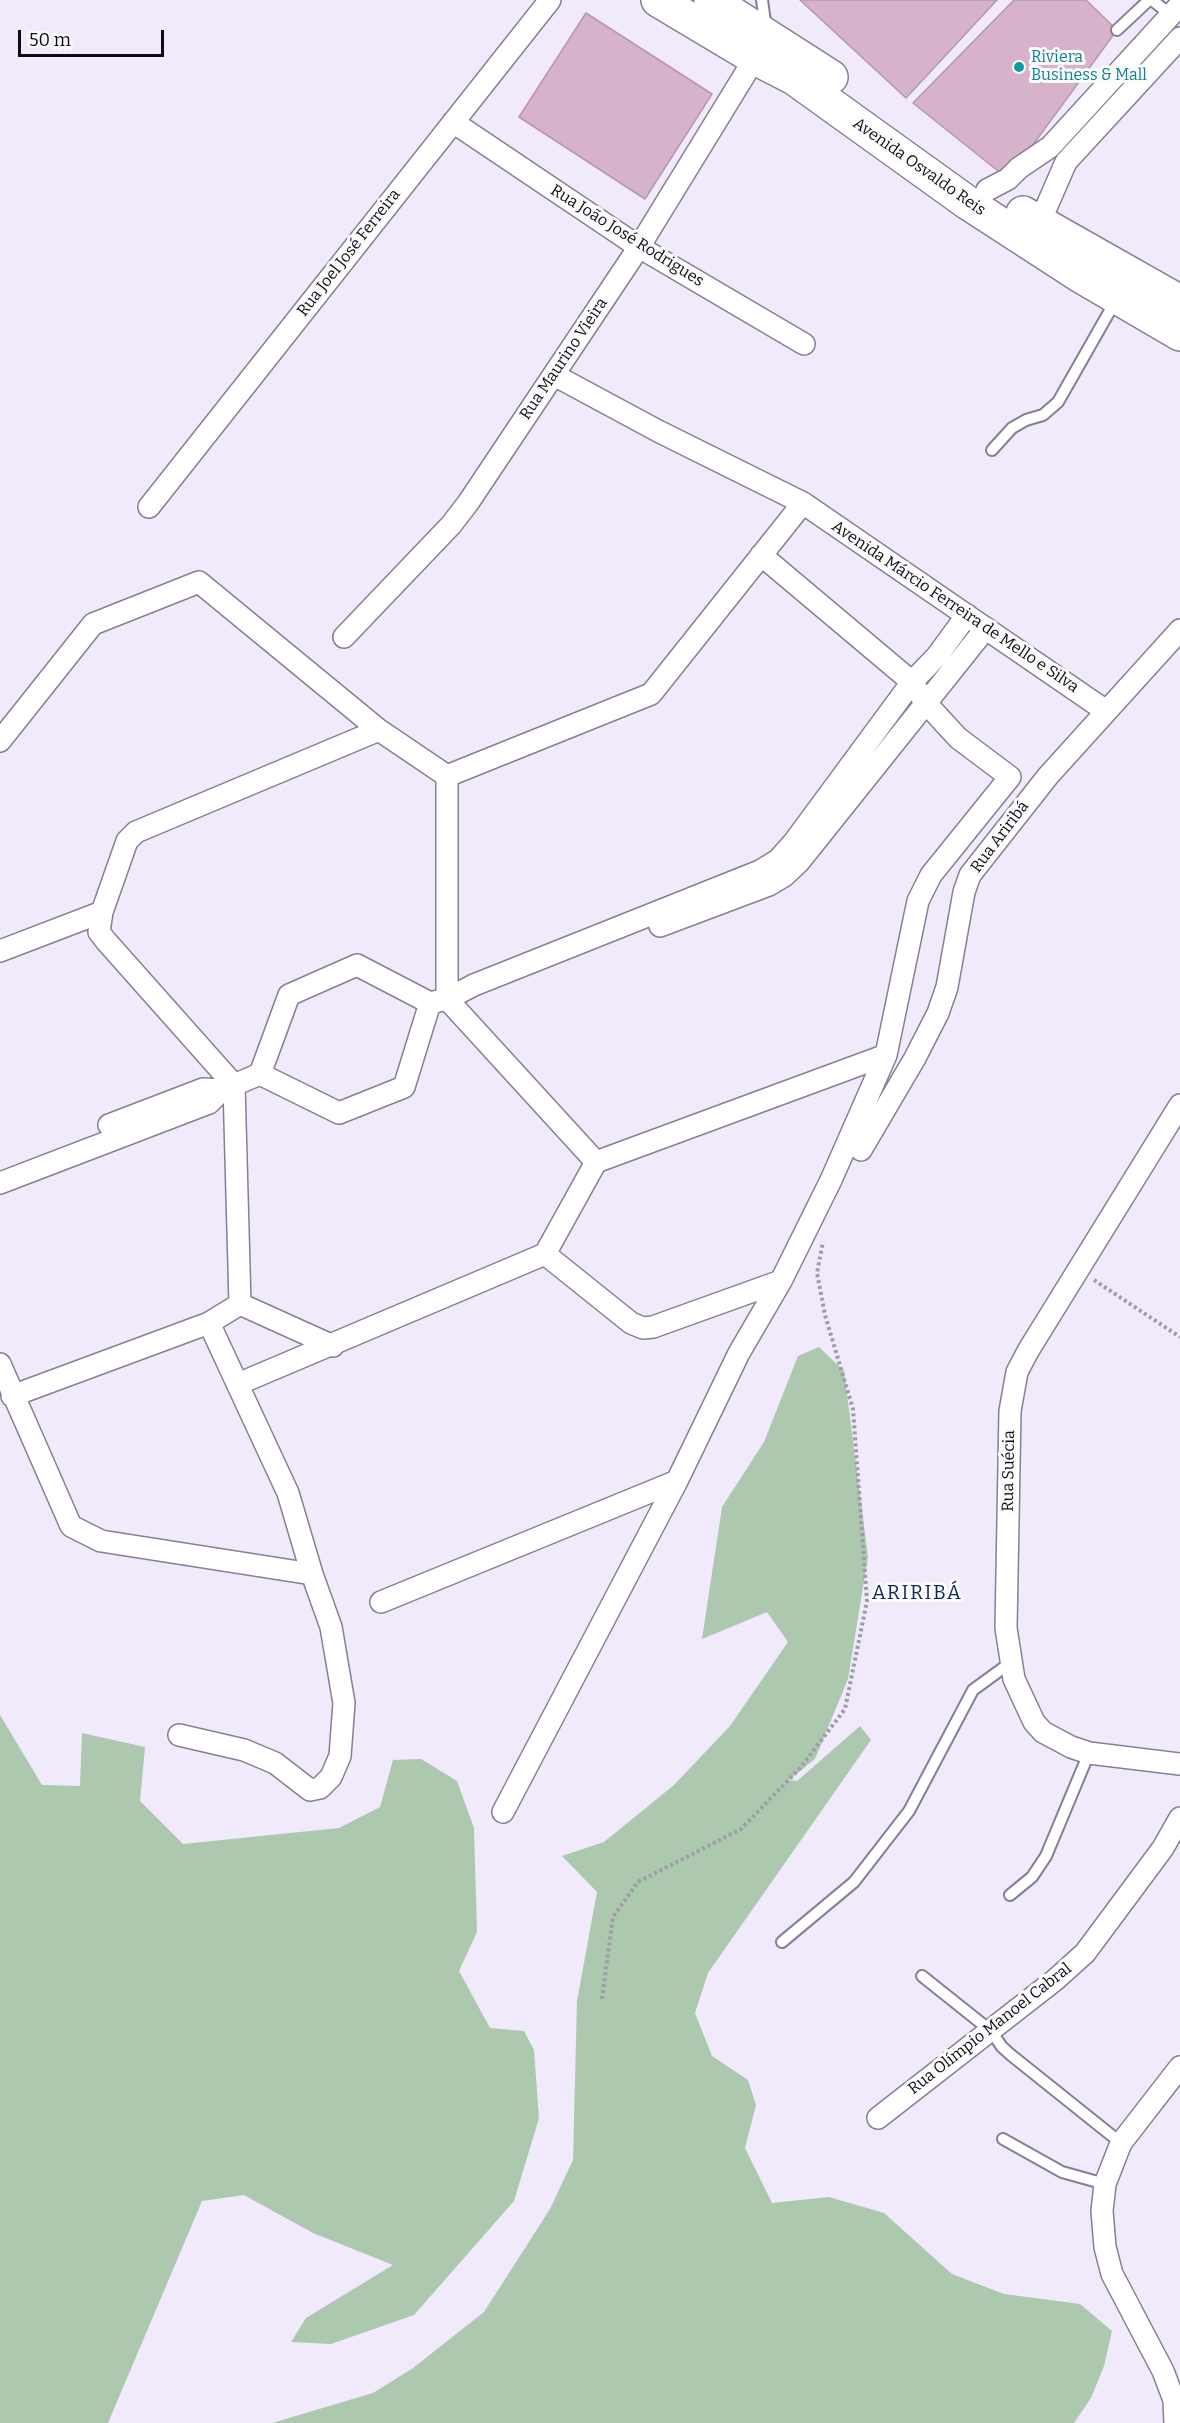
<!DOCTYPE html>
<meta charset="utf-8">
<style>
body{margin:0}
#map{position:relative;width:1180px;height:2423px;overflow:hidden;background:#f0eafb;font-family:Bitter,serif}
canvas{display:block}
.scale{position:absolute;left:18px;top:30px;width:146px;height:27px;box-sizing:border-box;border:3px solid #0f0c15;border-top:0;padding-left:8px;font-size:18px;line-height:21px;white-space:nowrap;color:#0f0c15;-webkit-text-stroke:4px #fbfbfb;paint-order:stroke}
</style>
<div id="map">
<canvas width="1180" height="2423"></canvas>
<div class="scale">50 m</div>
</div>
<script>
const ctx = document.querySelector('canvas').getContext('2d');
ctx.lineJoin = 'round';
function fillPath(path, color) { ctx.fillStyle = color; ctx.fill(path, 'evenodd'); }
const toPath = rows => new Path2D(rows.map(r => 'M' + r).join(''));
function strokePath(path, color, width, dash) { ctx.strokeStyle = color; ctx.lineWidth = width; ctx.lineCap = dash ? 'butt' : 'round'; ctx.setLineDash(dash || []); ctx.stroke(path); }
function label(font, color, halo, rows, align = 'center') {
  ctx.font = font + ' Bitter,serif'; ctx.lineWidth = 6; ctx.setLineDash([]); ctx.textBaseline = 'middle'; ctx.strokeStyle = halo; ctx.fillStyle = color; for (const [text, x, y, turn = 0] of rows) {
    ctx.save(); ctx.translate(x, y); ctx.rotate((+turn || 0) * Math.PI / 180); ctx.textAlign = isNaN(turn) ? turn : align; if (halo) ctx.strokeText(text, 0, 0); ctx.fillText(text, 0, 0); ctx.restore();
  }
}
fillPath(toPath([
 [819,1347,844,1371,868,1557,848,1679,815,1759,789,1780,797,1781,860,1726,871,1740,708,1973,695,2013,712,2056,748,2080,756,2105,745,2148,772,2203,829,2197,884,2213,952,2274,1004,2294,1080,2304,1112,2331,1104,2366,1091,2398,1074,2423,272,2423,373,2393,413,2368,484,2312,550,2209,573,2160,577,2001,597,1892,562,1856,604,1842,674,1785,730,1726,788,1642,767,1612,702,1639,722,1507,764,1442,798,1356],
 [0,1715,42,1785,80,1786,82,1733,145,1747,140,1801,183,1844,339,1828,380,1807,393,1760,421,1759,457,1781,474,1828,477,1932,459,1971,490,2028,524,2031,534,2050,539,2118,514,2201,414,2315,331,2344,291,2342,306,2318,393,2265,313,2233,244,2195,202,2201,108,2423,0,2423]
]), '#acc8ae');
const building = toPath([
 [800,0,997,0,906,98,800,0],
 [1014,0,1086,0,1117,30,1008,179,913,103,1014,0],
 [586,13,712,94,645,199,519,117,586,13]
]);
fillPath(building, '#d7b2cb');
strokePath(building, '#b399ab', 1.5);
const lane = toPath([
 [762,0,766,29],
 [1152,0,1171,15],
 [1117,30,1149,0],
 [992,450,1012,428,1026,420,1043,415,1058,402,1116,300],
 [1010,1895,1032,1877,1046,1856,1089,1753],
 [782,1942,854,1882,909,1811,973,1690,1010,1663],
 [922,1976,991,2031,1002,2047,1011,2055,1121,2143],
 [1003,2139,1062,2172,1105,2184]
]);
const street = toPath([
 [453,122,639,247,804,344],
 [987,190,1008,179,1019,168,1050,147,1180,5],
 [1039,224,1066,162,1180,38],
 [554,375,658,431,803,503,1106,711],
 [149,507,550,0],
 [344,637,451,525,468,503,639,247,755,58],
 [0,741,93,624,199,582,379,730,447,776],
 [447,776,447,999,596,1162,545,1254],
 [447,776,651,694,803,503],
 [660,926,769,885,784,876,799,862,986,628],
 [0,951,102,912],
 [260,1074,339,1113,404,1087,430,1003],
 [1180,1105,1028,1351,1017,1372,1010,1411,1006,1628,1014,1679,1034,1722,1043,1732,1071,1747,1089,1753,1180,1764],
 [109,1125,203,1089,222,1090],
 [861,1150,915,1058,938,1013,947,987,964,892,970,875,1048,776,1180,630],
 [596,1162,886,1055],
 [0,1183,209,1103,222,1090,260,1074,289,995,357,965,430,1003,447,999,474,985,760,871,778,860,794,842,912,682,937,656,967,615],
 [240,1304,234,1085,106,941,99,932,102,912,127,841,136,832,379,730],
 [0,1364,71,1526,101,1541,312,1574],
 [238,1384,545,1254,631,1323,643,1328,653,1327,781,1281],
 [12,1396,209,1323,240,1304,333,1346],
 [381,1602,677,1481],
 [179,1735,244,1750,275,1763,310,1790,320,1788,331,1777,340,1756,344,1703,331,1627,312,1574,288,1493,209,1323],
 [503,1812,677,1481,739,1353,781,1281,831,1180,886,1055,918,901,931,875,1010,777,958,738,925,702,912,682,761,555],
 [878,2118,1055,1980,1085,1953,1163,1848,1180,1818],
 [1175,2423,1174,2400,1163,2371,1112,2274,1105,2247,1102,2211,1105,2184,1121,2143,1180,2067]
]);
const primary = toPath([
 [658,0,755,58,794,78,968,203,1079,275,1180,334],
 [711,0,831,77],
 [1023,213,1180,302]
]);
strokePath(lane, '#877e98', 14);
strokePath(street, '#877e98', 24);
strokePath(primary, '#877e98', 36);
strokePath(toPath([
 [1094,1280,1180,1337],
 [602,1999,613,1917,638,1882,741,1829,801,1767,845,1709,867,1601,853,1409,825,1315,817,1273,823,1242]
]), '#a09ba9', 4, [3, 3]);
strokePath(lane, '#fff', 10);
strokePath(street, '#fff', 21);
strokePath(primary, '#fff', 33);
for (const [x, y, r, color] of [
 [1019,67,6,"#0f9aa8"]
]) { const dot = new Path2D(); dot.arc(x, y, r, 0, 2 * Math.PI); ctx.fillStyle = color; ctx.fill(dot); strokePath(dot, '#fbfbfb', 2); }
label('16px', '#0d838f', '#fbfbfb', [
 ["Riviera",1031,58],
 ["Business & Mall",1031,76]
], 'left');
label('16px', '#0f0c15', '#fbfbfb', [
 ["Avenida Osvaldo Reis",919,167,35],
 ["Rua João José Rodrigues",627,236,32],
 ["Rua Joel José Ferreira",349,253,-52],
 ["Rua Maurino Vieira",564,359,-56],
 ["Avenida Márcio Ferreira de Mello e Silva",955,607,34],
 ["Rua Ariribá",1000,837,-53],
 ["Rua Suécia",1009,1471,-89],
 ["Rua Olímpio Manoel Cabral",990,2029,-38]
]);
ctx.letterSpacing = '1.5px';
label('20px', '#0c275c', '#fbfbfb', [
 ["ARIRIBÁ",917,1593]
]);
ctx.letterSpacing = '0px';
</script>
